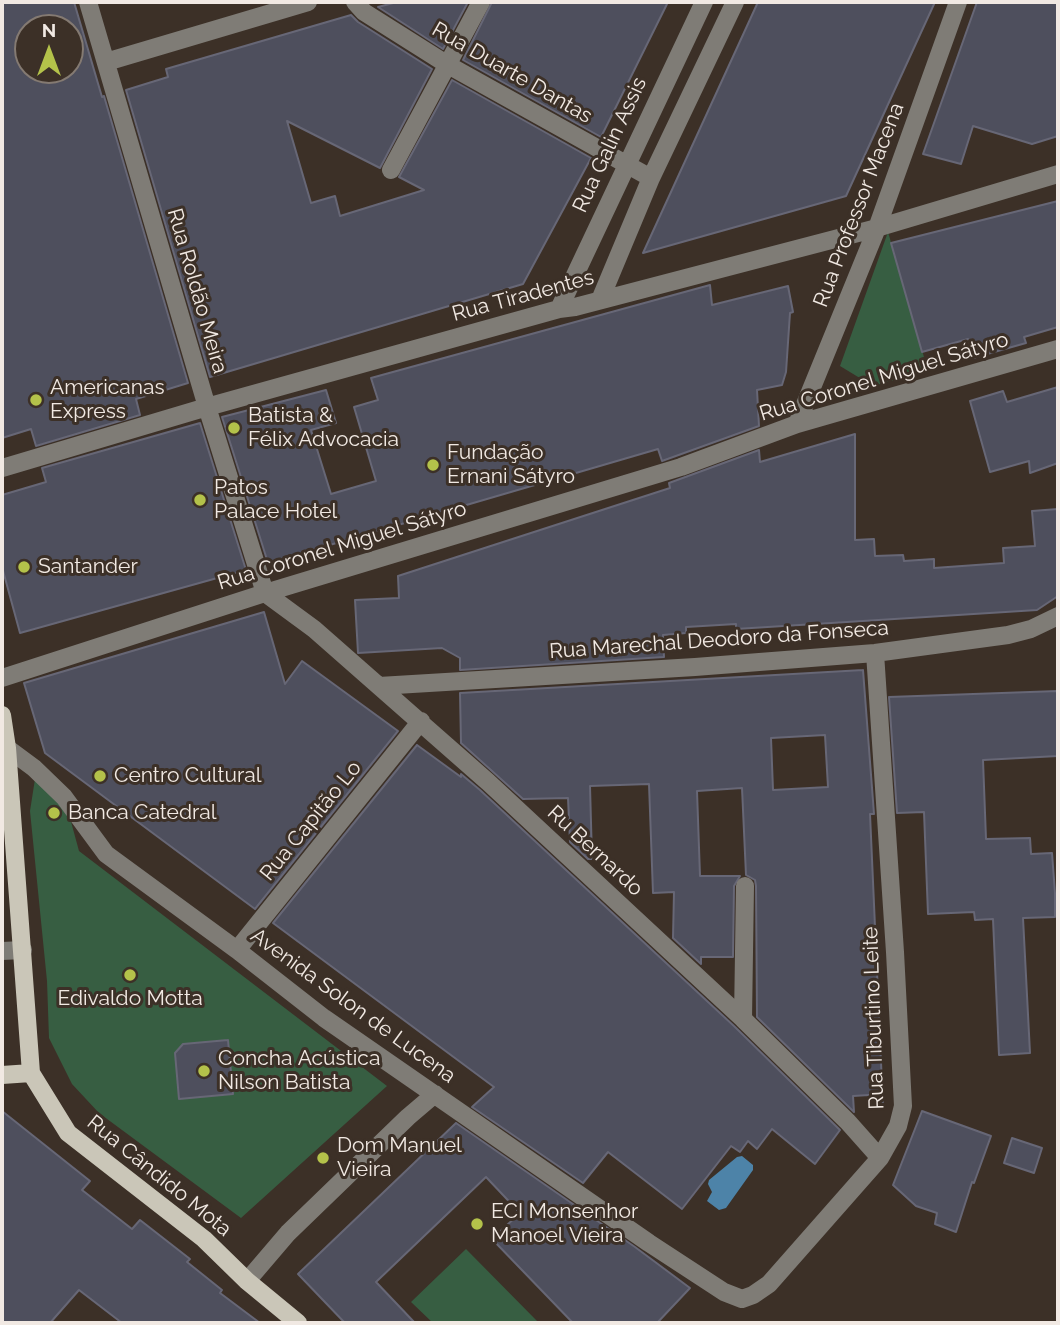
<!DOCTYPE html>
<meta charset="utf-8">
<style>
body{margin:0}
#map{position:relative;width:1060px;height:1325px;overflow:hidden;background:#3c3027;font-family:Raleway,sans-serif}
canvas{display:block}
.frame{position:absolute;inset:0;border:4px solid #f1e9e3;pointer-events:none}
.north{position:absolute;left:14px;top:14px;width:70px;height:70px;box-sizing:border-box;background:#3c3027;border:2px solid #847a72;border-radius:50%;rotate:0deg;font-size:19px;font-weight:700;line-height:28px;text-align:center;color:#f1e9e3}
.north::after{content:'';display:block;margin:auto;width:24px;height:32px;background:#b4c24a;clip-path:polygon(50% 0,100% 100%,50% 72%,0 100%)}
</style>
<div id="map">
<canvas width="1060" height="1325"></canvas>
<div class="frame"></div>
<div class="north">N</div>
</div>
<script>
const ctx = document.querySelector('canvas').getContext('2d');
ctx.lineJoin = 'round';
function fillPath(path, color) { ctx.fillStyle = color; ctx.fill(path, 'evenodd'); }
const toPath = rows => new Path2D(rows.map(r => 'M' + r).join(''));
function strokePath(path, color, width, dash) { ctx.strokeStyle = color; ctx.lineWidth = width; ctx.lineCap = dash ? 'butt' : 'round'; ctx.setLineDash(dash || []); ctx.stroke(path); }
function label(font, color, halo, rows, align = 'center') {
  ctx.font = font + ' Raleway,sans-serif'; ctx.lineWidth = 6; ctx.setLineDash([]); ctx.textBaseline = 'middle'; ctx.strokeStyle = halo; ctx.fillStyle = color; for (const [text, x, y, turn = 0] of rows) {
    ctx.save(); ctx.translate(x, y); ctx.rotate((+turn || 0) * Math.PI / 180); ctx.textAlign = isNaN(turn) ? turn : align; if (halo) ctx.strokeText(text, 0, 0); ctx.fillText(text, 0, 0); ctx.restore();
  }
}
fillPath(toPath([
 [888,232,928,371,873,386,840,366],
 [35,779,67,807,79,851,387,1086,241,1218,99,1113,72,1084,49,1038,47,981,30,811],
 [466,1249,539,1323,433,1323,411,1302]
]), '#375e42');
fillPath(toPath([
 [742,1156,753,1165,753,1170,726,1208,719,1210,707,1201,712,1192,708,1184,709,1180,737,1157]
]), '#4d83a8');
const building = toPath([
 [2,2,74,2,102,97,104,96,188,383,136,399,140,415,36,446,31,429,2,438,2,2],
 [28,28,70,28,70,70,28,70,28,28],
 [397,2,468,2,443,49,378,7,397,2],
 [492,2,668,2,601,137,463,60,492,2],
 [758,2,935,2,846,196,643,253,758,2],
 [977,2,1058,2,1058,136,1032,144,973,126,961,164,923,154,977,2],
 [351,15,358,22,432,69,380,168,287,121,311,203,335,196,340,216,424,190,399,177,452,80,591,158,523,284,210,377,126,90,168,77,166,69,351,15],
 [1058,201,1058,327,1024,337,1026,343,973,358,968,339,922,352,891,243,1058,201],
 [710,285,712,305,788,286,793,312,790,313,786,372,782,385,757,390,759,426,662,461,658,449,268,563,222,417,326,390,336,423,311,430,331,494,376,481,354,407,378,400,371,378,710,285],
 [1058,387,1058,463,1030,473,1029,461,990,472,970,401,1003,391,1007,402,1058,387],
 [200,423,246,570,20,633,2,567,2,495,46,482,42,468,200,423],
 [855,434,855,540,874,539,875,556,903,555,904,561,934,559,934,568,1004,563,1003,548,1035,546,1032,511,1058,509,1058,596,1037,610,736,629,736,624,686,627,686,633,663,635,664,657,460,670,460,658,442,648,358,653,355,600,399,598,398,576,670,488,669,483,759,450,760,462,855,434],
 [264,612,285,684,302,661,398,731,255,909,45,753,24,683,264,612],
 [863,670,874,814,870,814,883,1107,869,1095,853,1096,854,1112,757,1017,756,886,755,880,746,875,742,788,697,791,700,876,740,876,734,886,733,957,701,957,701,964,673,938,674,892,653,893,649,784,590,786,592,859,588,859,570,842,568,798,523,799,461,743,460,693,863,670],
 [825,735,828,787,773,790,771,738,825,735],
 [1058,691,1058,756,983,760,986,839,1030,838,1031,854,1052,853,1055,893,1055,917,1023,918,1030,1053,999,1055,993,919,975,920,974,912,928,914,924,812,897,813,889,697,1058,691],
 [417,745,461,777,461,774,480,790,735,1027,840,1130,815,1164,772,1129,757,1149,748,1141,740,1152,731,1146,682,1209,608,1152,583,1183,472,1107,494,1087,273,923,417,745],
 [228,1040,233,1094,179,1099,175,1053,183,1044,228,1040],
 [2,1111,90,1181,82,1190,132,1229,140,1220,190,1259,187,1262,222,1290,220,1293,260,1323,122,1323,79,1290,50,1323,2,1323,2,1111],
 [922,1111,991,1136,974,1183,972,1182,956,1232,935,1224,937,1213,916,1206,893,1185,922,1111],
 [456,1123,635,1247,690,1288,657,1323,573,1323,492,1239,520,1213,486,1177,376,1282,415,1323,345,1323,298,1274,456,1123],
 [1012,1138,1042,1148,1034,1173,1004,1163,1012,1138]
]);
fillPath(building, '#4e4f5d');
strokePath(building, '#676776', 2);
strokePath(toPath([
 [88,2,207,407,265,593],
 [355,2,364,12,448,65,651,178],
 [106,62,308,2],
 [391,170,481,2],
 [600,300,651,178,735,2],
 [559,309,704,2],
 [797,424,877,228,958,2],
 [2,468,207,407,559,309,575,307,877,228,1058,174],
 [265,593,314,629,488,782,743,1019,848,1122,880,1158],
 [2,678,265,593,681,467,797,424,1058,349],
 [379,686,695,667,875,653,1008,635,1031,629,1058,616],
 [7,748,34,768,64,797,106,854,237,950,324,1018,649,1243,724,1292,742,1299,753,1295,769,1284,880,1158,898,1126,903,1106,895,952,875,653],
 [237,950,421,721],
 [2,951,23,950],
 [743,1019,745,886],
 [247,1281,288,1233,408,1117,435,1094]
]), '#7f7c76', 18);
strokePath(toPath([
 [2,715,7,748,31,1073,68,1133,204,1239,247,1281,298,1323],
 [2,1075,31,1073]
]), '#cac6b8', 18);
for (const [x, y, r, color] of [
 [36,400,7,"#b4c24a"],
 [234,428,7,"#b4c24a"],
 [433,465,7,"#b4c24a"],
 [200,500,7,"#b4c24a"],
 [24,567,7,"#b4c24a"],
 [100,776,7,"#b4c24a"],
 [54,813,7,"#b4c24a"],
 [130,975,7,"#b4c24a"],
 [204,1071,7,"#b4c24a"],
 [323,1158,7,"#b4c24a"],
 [477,1224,7,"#b4c24a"]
]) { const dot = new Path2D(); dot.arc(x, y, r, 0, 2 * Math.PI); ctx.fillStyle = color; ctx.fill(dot); strokePath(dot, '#3c3027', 2.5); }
label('21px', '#f1e9e3', '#3c3027', [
 ["Rua Duarte Dantas",512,73,30],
 ["Rua Galin Assis",610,145,-65],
 ["Rua Professor Macena",859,205,-69],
 ["Rua Roldão Meira",197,291,74],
 ["Rua Tiradentes",523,296,-15],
 ["Rua Coronel Miguel Sátyro",884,377,-17],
 ["Rua Coronel Miguel Sátyro",342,546,-17],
 ["Rua Marechal Deodoro da Fonseca",719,640,-4],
 ["Rua Capitão Lo",311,821,-51],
 ["Ru Bernardo",595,851,43],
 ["Avenida Solon de Lucena",353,1006,36],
 ["Rua Tiburtino Leite",874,1018,-92],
 ["Rua Cândido Mota",159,1176,39]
]);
label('21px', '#f1e9e3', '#3c3027', [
 ["Americanas",50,388],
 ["Express",50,412],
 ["Batista &",248,416],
 ["Félix Advocacia",248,440],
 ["Fundação",447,453],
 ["Ernani Sátyro",447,477],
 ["Patos",214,488],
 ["Palace Hotel",214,512],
 ["Santander",38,567],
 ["Centro Cultural",114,776],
 ["Banca Catedral",68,813],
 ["Edivaldo Motta",130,999,"center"],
 ["Concha Acústica",218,1059],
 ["Nilson Batista",218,1083],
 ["Dom Manuel",337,1146],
 ["Vieira",337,1170],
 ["ECI Monsenhor",491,1212],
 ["Manoel Vieira",491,1236]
], 'left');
</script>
